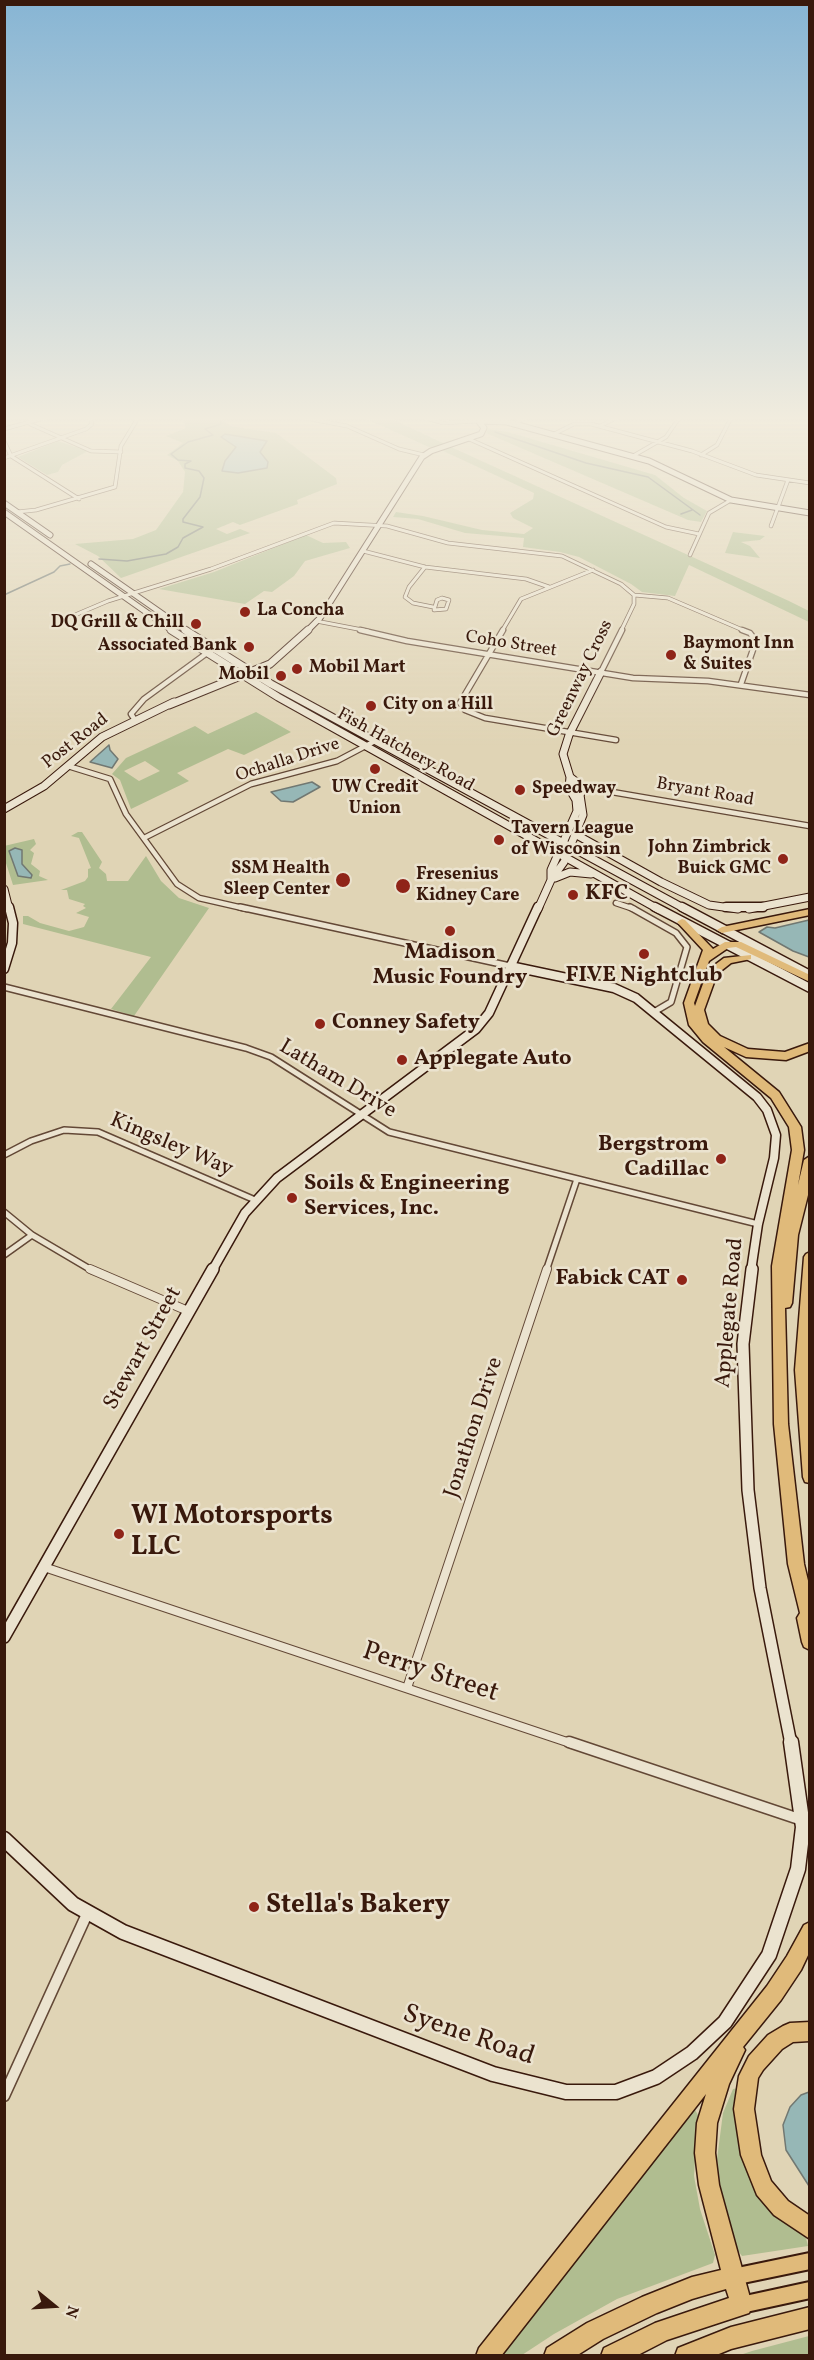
<!DOCTYPE html>
<style>
body{margin:0}
#map{position:relative;width:814px;height:2360px;overflow:hidden;background:#e0d4b5;font-family:Vollkorn,serif}
canvas{display:block}
.frame{position:absolute;inset:0;border:6px solid #39190c;pointer-events:none}
.north{position:absolute;left:24px;top:2276px;width:60px;height:60px;-webkit-text-stroke:4px #ebe3cf;paint-order:stroke;rotate:108deg;font-size:16px;font-weight:700;line-height:24px;text-align:center;color:#39190c}
.north::after{content:'';display:block;margin:auto;width:21px;height:27px;background:#39190c;clip-path:polygon(50% 0,100% 100%,50% 72%,0 100%)}
</style>
<div id="map">
<canvas width="814" height="2360"></canvas>
<div class="frame"></div>
<div class="north">N</div>
</div>
<script>
const ctx = document.querySelector('canvas').getContext('2d');
ctx.lineJoin = 'round';
function fillPath(path, color) { ctx.fillStyle = color; ctx.fill(path, 'evenodd'); }
const toPath = rows => new Path2D(rows.map(r => 'M' + r).join(''));
function strokePath(path, color, width, dash) { ctx.strokeStyle = color; ctx.lineWidth = width; ctx.lineCap = dash ? 'butt' : 'round'; ctx.setLineDash(dash || []); ctx.stroke(path); }
function label(font, color, halo, rows, align = 'center') {
  ctx.font = font + ' Vollkorn,serif'; ctx.lineWidth = 5; ctx.setLineDash([]); ctx.textBaseline = 'middle'; ctx.strokeStyle = halo; ctx.fillStyle = color; for (const [text, x, y, turn = 0] of rows) {
    ctx.save(); ctx.translate(x, y); ctx.rotate((+turn || 0) * Math.PI / 180); ctx.textAlign = isNaN(turn) ? turn : align; if (halo) ctx.strokeText(text, 0, 0); ctx.fillText(text, 0, 0); ctx.restore();
  }
}
fillPath(toPath([
 [182,418,220,418,230,426,276,433,336,478,337,484,297,500,298,504,240,525,233,522,216,529,227,534,240,529,250,533,121,578,98,556,75,544,133,539,156,530,183,492,185,472,178,461,167,455,183,443,166,436,186,428],
 [364,418,390,418,445,444,431,448],
 [488,429,508,432,655,475,684,498,707,511,701,522,688,520,486,433],
 [58,441,88,451,62,465,58,472,47,475,18,457],
 [451,447,789,601,809,611,809,622,689,565,675,596,642,592,631,584,579,557,560,552,523,547,524,538,465,533,418,519,393,517,396,512,423,516,482,530,524,534,533,528,513,518,510,513,533,499,534,493,441,450],
 [733,532,765,536,760,540,741,542,750,546,760,558,725,553],
 [306,535,323,543,346,542,350,548,305,561,294,576,272,592,264,591,245,604,159,589,214,572],
 [256,712,291,732,244,755,228,749,177,773,189,781,131,809,120,780,112,774,126,758,195,726,208,734],
 [145,761,160,771,139,781,124,771],
 [78,832,82,832,102,862,99,868,106,874,107,881,128,881,146,856,161,881,179,898,209,908,134,1016,111,1009,151,957,23,924,23,916,28,916,40,923,69,931,84,927,89,917,76,913,86,908,83,906,85,904,69,899,67,890,61,890,85,881,88,877,88,869,91,868,79,838,71,836],
 [34,839,36,844,30,850,34,853,31,864,40,871,39,876,48,880,13,885,5,860,4,846],
 [739,2088,736,2115,739,2144,748,2173,763,2199,783,2221,806,2238,808,2246,742,2256,736,2248,720,2198,717,2159,723,2113,733,2089],
 [694,2108,698,2115,694,2176,700,2209,715,2255,713,2263,617,2299,554,2334,522,2355,498,2356],
 [809,2336,809,2355,740,2355,752,2351]
]), '#b0bd90');
const water = toPath([
 [225,434,267,441,260,452,268,462,267,468,238,473,222,471,225,461,236,447,221,437,225,434],
 [109,745,110,750,118,759,112,768,90,762,109,745],
 [312,782,320,787,293,802,281,801,271,792,312,782],
 [15,848,22,850,22,864,32,875,31,878,18,876,9,851,15,848],
 [809,920,809,957,793,951,759,932,767,927,775,928,809,920],
 [809,2092,810,2092,809,2186,786,2150,783,2125,790,2107,801,2095,809,2092]
]);
fillPath(water, '#96b7b6');
strokePath(water, '#717872', 1.5);
strokePath(toPath([
 [495,432,586,463,648,477,700,515],
 [681,514,692,510],
 [99,559,127,561,166,554,178,547,183,538,203,527,183,522,183,519,200,497,204,478,199,471,185,468,185,464,191,461,178,460,171,454,188,442,213,435,205,429,221,424,220,418],
 [4,595,54,572,60,566,70,564]
]), '#717872', 1.5);
const streetFar4 = toPath([
 [305,418,347,426,399,449,424,455],
 [426,418,443,423,479,421],
 [30,424,91,451,121,452],
 [515,424,524,418],
 [600,426,616,418],
 [4,429,44,418],
 [554,434,574,424,591,424,692,451,756,475,810,483],
 [469,439,666,527,699,534],
 [4,441,11,456,79,499],
 [701,455,717,445,731,418],
 [633,456,666,437,679,418],
 [4,458,86,429,92,424,90,418],
 [17,512,36,510,115,487,121,446,138,418],
 [771,526,788,480],
 [363,551,425,567,526,579,549,587],
 [690,555,709,513,731,500],
 [425,567,409,587,405,597,413,603,433,607],
 [634,595,668,598,745,631],
 [442,598,449,600,446,609,434,610,437,600,442,598],
 [75,615,108,601,211,569,334,523,387,526,448,543,562,556,621,584,634,595],
 [316,621,368,631],
 [502,631,521,599,593,570],
 [621,631,634,604,634,595]
]);
const streetFar3 = toPath([
 [360,630,407,641,633,678,708,681,810,695],
 [503,630,460,703,465,710,485,718,616,740],
 [601,672,622,630],
 [741,684,756,641,750,633,742,630],
 [135,720,131,714,144,699,207,653],
 [68,766,110,779,126,814,177,884,199,898,247,909],
 [583,787,810,826],
 [144,838,251,784,337,761,375,741],
 [616,903,634,909]
]);
const streetFar2 = toPath([
 [240,907,510,966],
 [630,907,676,933,687,947,671,1002,654,1012],
 [4,987,246,1048,271,1057,389,1132,758,1224],
 [4,1155,31,1141,64,1130,98,1132,255,1200],
 [4,1212,32,1235,93,1271],
 [4,1255,32,1235],
 [546,1271,577,1179]
]);
const streetFar1 = toPath([
 [90,1269,188,1311],
 [44,1567,573,1744],
 [407,1688,547,1269]
]);
const street = toPath([
 [569,1742,802,1820],
 [4,2096,87,1914]
]);
const secondaryFar4 = toPath([
 [479,421,507,422,649,461,731,500,810,513],
 [4,503,50,535],
 [4,512,173,631],
 [91,564,187,631],
 [307,631,320,618,422,457,431,451,481,434,484,428,476,418]
]);
const secondaryFar3 = toPath([
 [171,630,278,697,658,909],
 [185,630,271,684,685,909],
 [169,705,270,664,308,630],
 [4,809,44,786,102,737,174,702],
 [575,834,661,882,709,905,738,909],
 [555,878,570,872,591,874],
 [551,880,551,870,577,811,576,800,569,788,570,777],
 [4,889,9,909],
 [538,909,551,880,564,862,583,815,580,795,584,788,570,777,563,754,569,735,601,672],
 [749,909,810,897]
]);
const secondaryFar2 = toPath([
 [655,907,810,988],
 [682,907,810,975],
 [726,907,763,907],
 [510,966,614,988,636,998,757,1097,767,1110,776,1135,774,1158,758,1224,751,1271],
 [4,969,12,943,13,923,9,907],
 [212,1271,245,1213,277,1178,476,1029,489,1013,538,907]
]);
const secondaryFar1 = toPath([
 [752,1269,743,1344,748,1490,760,1588,791,1744],
 [4,1637,213,1269]
]);
const secondary = toPath([
 [4,1839,73,1904,123,1932,493,2074,566,2092,616,2092,656,2077,692,2053,725,2022,769,1955,798,1869,803,1827,791,1742]
]);
const primary = toPath([
 [733,2277,810,2261],
 [741,2305,810,2290]
]);
const highway = toPath([
 [810,909,810,915,722,933,717,930,722,927,810,909],
 [682,919,685,920,713,949,725,942,741,942,810,975,810,982,736,947,728,948,709,961,694,1003,695,1006,708,970,724,958,751,955,751,959,731,963,717,974,704,1010,708,1024,720,1036,748,1049,785,1052,810,1043,810,1051,786,1060,746,1057,724,1047,779,1092,801,1127,804,1150,798,1185,804,1160,810,1156,810,1187,798,1235,792,1303,790,1307,785,1308,788,1424,804,1564,810,1589,810,1650,804,1647,802,1642,797,1618,800,1613,788,1564,774,1424,772,1266,792,1150,789,1127,771,1098,703,1042,689,1025,684,1003,703,950,677,922,682,919],
 [810,1252,809,1370,810,1483,805,1482,803,1477,795,1370,804,1257,806,1254,810,1252],
 [810,1922,810,1951,801,1970,781,2000,743,2047,745,2050,729,2084,717,2123,715,2153,719,2185,752,2305,749,2313,667,2340,636,2356,601,2356,604,2348,655,2323,729,2298,726,2289,692,2299,657,2313,603,2339,576,2356,544,2356,547,2348,587,2323,642,2297,692,2277,721,2270,699,2185,695,2153,697,2123,706,2094,501,2356,476,2356,479,2348,767,1986,787,1956,804,1925,810,1922],
 [810,2022,810,2041,793,2042,782,2049,763,2070,758,2078,754,2109,761,2155,771,2181,788,2201,810,2216,810,2239,774,2215,757,2195,741,2155,734,2109,739,2076,749,2056,768,2035,783,2026,790,2023,810,2022],
 [810,2307,810,2329,731,2349,714,2356,675,2356,678,2348,731,2327,810,2307]
]);
strokePath(streetFar4, '#634836', 4.5);
strokePath(streetFar3, '#634836', 7);
strokePath(streetFar2, '#634836', 8);
strokePath(streetFar1, '#634836', 10);
strokePath(street, '#634836', 13);
strokePath(secondaryFar4, '#39190c', 7);
strokePath(secondaryFar3, '#39190c', 9);
strokePath(secondaryFar2, '#39190c', 11);
strokePath(secondaryFar1, '#39190c', 14);
strokePath(secondary, '#39190c', 17);
strokePath(primary, '#39190c', 20);
strokePath(highway, '#39190c', 3);
strokePath(streetFar4, '#ebe3cf', 3);
strokePath(streetFar3, '#ebe3cf', 4.5);
strokePath(streetFar2, '#ebe3cf', 5);
strokePath(streetFar1, '#ebe3cf', 8);
strokePath(street, '#ebe3cf', 10);
strokePath(secondaryFar4, '#ebe3cf', 5);
strokePath(secondaryFar3, '#ebe3cf', 7);
strokePath(secondaryFar2, '#ebe3cf', 8);
strokePath(secondaryFar1, '#ebe3cf', 11);
strokePath(secondary, '#ebe3cf', 14);
strokePath(primary, '#e0ba7a', 16);
fillPath(highway, '#e0ba7a');
const sky = ctx.createLinearGradient(0, 0, 0, 748);
sky.addColorStop(0, '#87b5d4');
sky.addColorStop(0.56, '#f1ecde');
sky.addColorStop(1, '#f1ecde00');
ctx.fillStyle = sky;
ctx.fillRect(0, 0, 814, 748);
for (const [x, y, r, color] of [
 [245,612,6,"#8f2418"],
 [196,624,6,"#8f2418"],
 [249,647,6,"#8f2418"],
 [671,655,6,"#8f2418"],
 [297,669,6,"#8f2418"],
 [281,676,6,"#8f2418"],
 [371,706,6,"#8f2418"],
 [375,769,6,"#8f2418"],
 [520,790,6,"#8f2418"],
 [499,840,6,"#8f2418"],
 [783,859,6,"#8f2418"],
 [343,880,8,"#8f2418"],
 [403,886,8,"#8f2418"],
 [573,895,6,"#8f2418"],
 [450,931,6,"#8f2418"],
 [644,954,6,"#8f2418"],
 [320,1024,6,"#8f2418"],
 [402,1060,6,"#8f2418"],
 [721,1159,6,"#8f2418"],
 [292,1198,6,"#8f2418"],
 [682,1280,6,"#8f2418"],
 [119,1534,6,"#8f2418"],
 [254,1907,6,"#8f2418"]
]) { const dot = new Path2D(); dot.arc(x, y, r, 0, 2 * Math.PI); ctx.fillStyle = color; ctx.fill(dot); strokePath(dot, '#ebe3cf', 2); }
label('bold 18px', '#39190c', '#ebe3cf', [
 ["La Concha",257,612],
 ["DQ Grill & Chill",184,624,"right"],
 ["Baymont Inn",683,645],
 ["& Suites",683,666],
 ["Associated Bank",237,647,"right"],
 ["Mobil Mart",309,669],
 ["Mobil",269,676,"right"],
 ["City on a Hill",383,706],
 ["UW Credit",375,789,"center"],
 ["Union",375,810,"center"],
 ["Speedway",532,790],
 ["Tavern League",511,830],
 ["of Wisconsin",511,851],
 ["John Zimbrick",771,849,"right"],
 ["Buick GMC",771,870,"right"],
 ["SSM Health",330,870,"right"],
 ["Sleep Center",330,891,"right"],
 ["Fresenius",416,876],
 ["Kidney Care",416,897]
], 'left');
label('18px', '#39190c', '#ebe3cf', [
 ["Coho Street",511,645,9],
 ["Greenway Cross",581,679,-64],
 ["Post Road",76,742,-38],
 ["Fish Hatchery Road",405,751,29],
 ["Ochalla Drive",288,761,-18],
 ["Bryant Road",705,793,10]
]);
label('bold 22px', '#39190c', '#ebe3cf', [
 ["KFC",585,895],
 ["Madison",450,954,"center"],
 ["Music Foundry",450,979,"center"],
 ["FIVE Nightclub",644,977,"center"],
 ["Conney Safety",332,1024],
 ["Applegate Auto",414,1060],
 ["Bergstrom",709,1146,"right"],
 ["Cadillac",709,1171,"right"],
 ["Soils & Engineering",304,1185],
 ["Services, Inc.",304,1210],
 ["Fabick CAT",670,1280,"right"]
], 'left');
label('22px', '#39190c', '#ebe3cf', [
 ["Latham Drive",337,1080,31],
 ["Kingsley Way",171,1146,23],
 ["Applegate Road",731,1313,-85],
 ["Stewart Street",144,1349,-61],
 ["Jonathon Drive",475,1428,-72]
]);
label('bold 27px', '#39190c', '#ebe3cf', [
 ["WI Motorsports",131,1518],
 ["LLC",131,1549],
 ["Stella's Bakery",266,1907]
], 'left');
label('27px', '#39190c', '#ebe3cf', [
 ["Perry Street",430,1674,18],
 ["Syene Road",468,2037,19]
]);
</script>
